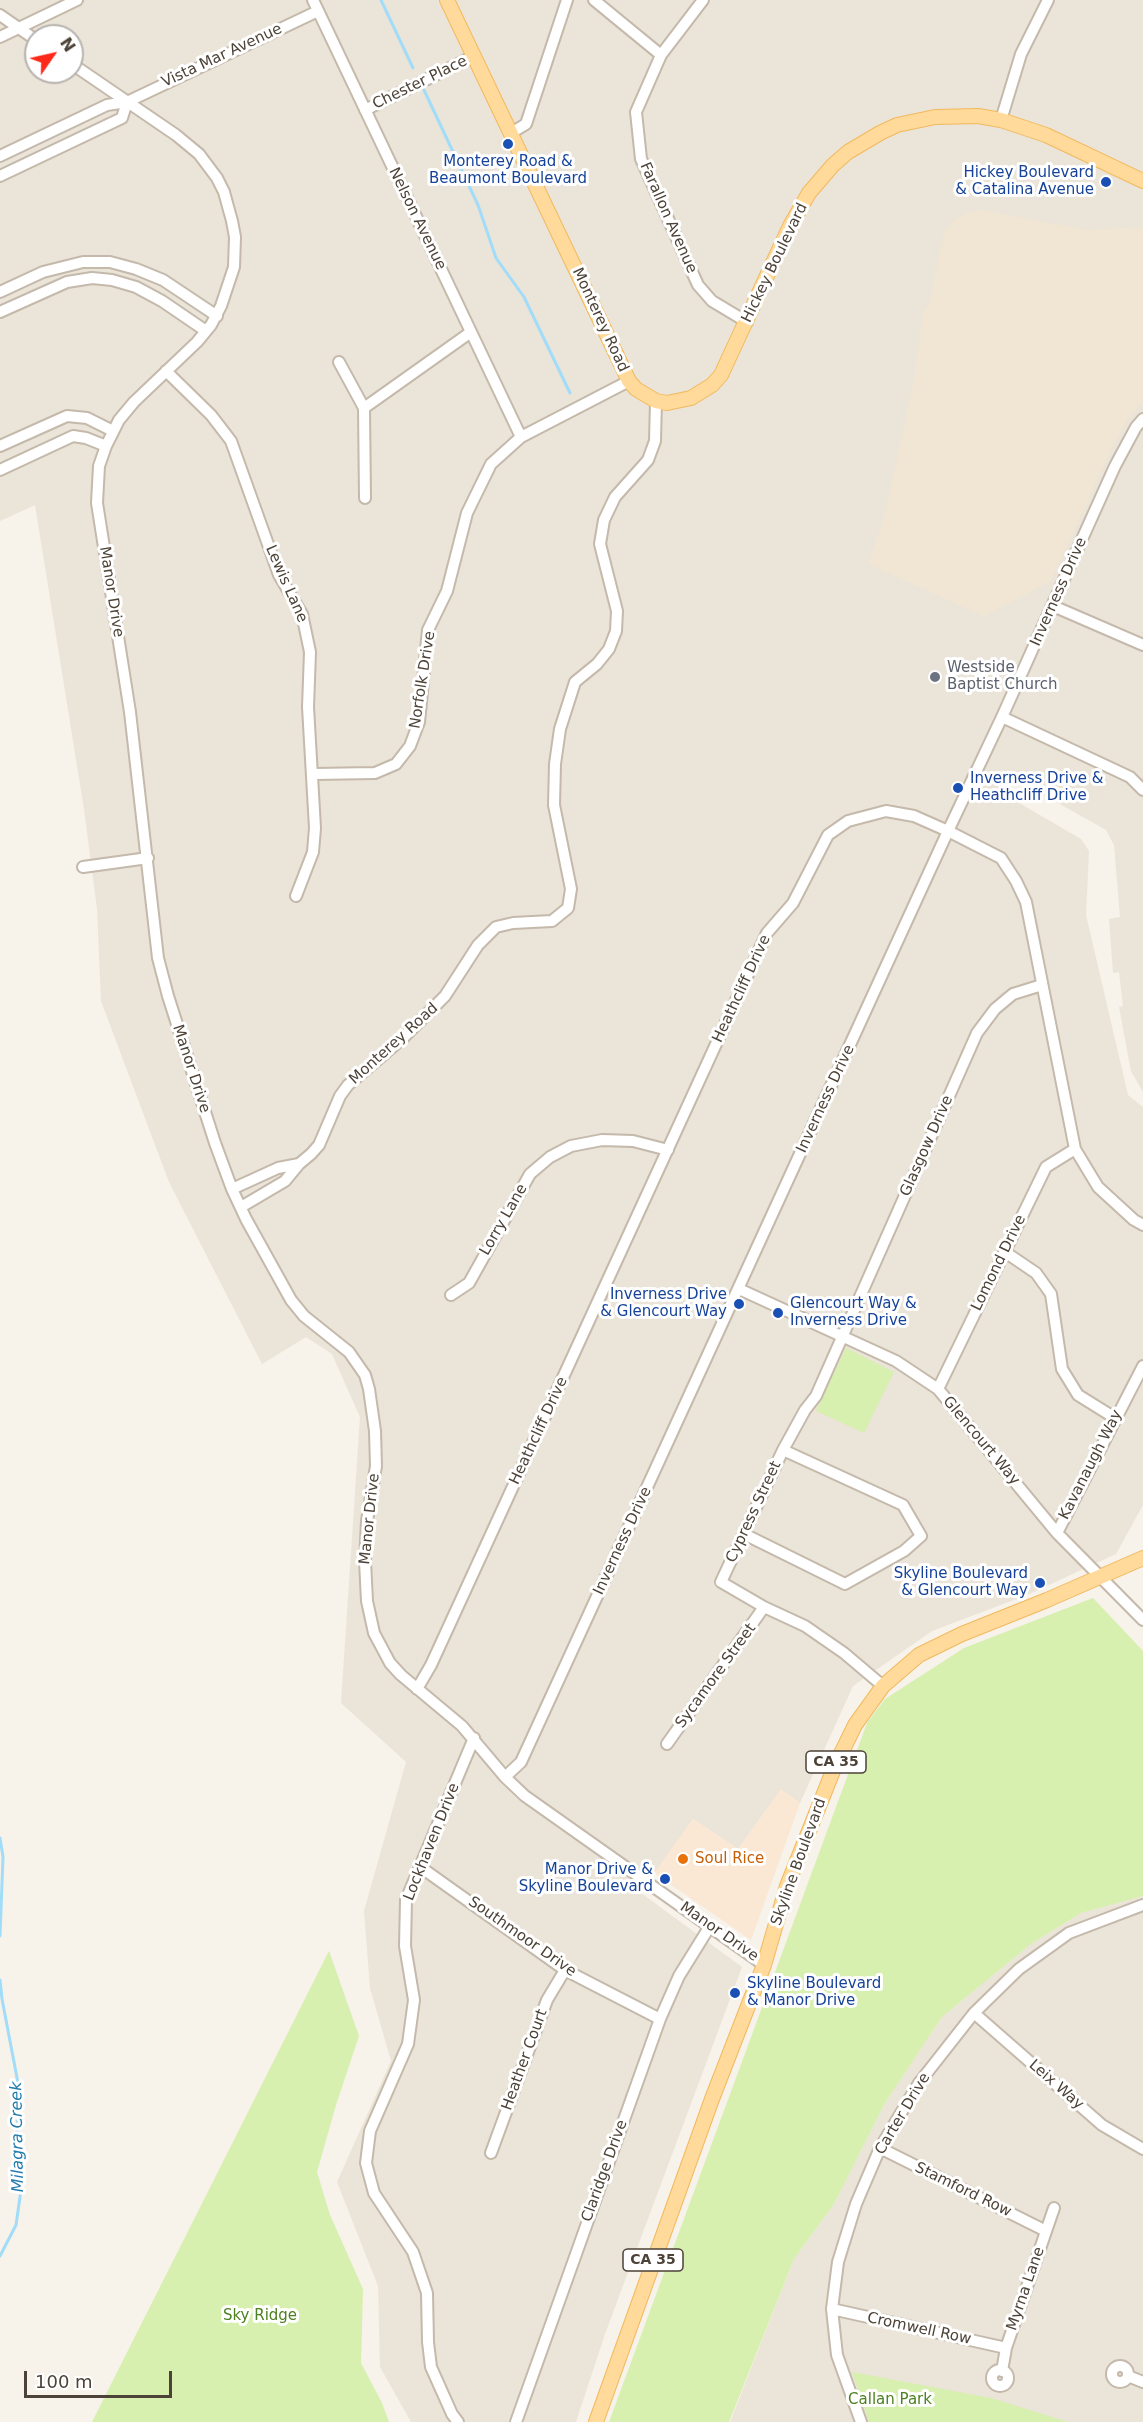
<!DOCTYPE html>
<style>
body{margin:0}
#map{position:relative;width:1143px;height:2422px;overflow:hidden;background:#f7f2ea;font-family:"DejaVu Sans",sans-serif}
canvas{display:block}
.north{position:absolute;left:24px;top:24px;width:60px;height:60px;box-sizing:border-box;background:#fff;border:2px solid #b7b3af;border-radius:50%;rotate:56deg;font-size:16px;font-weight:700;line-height:24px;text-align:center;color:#4c4237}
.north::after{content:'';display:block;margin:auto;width:21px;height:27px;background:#ff2919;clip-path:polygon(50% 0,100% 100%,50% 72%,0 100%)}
.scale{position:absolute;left:24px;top:2371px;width:148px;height:27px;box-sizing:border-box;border:3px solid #4c4237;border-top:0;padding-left:8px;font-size:18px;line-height:21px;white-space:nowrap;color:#4c4237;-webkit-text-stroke:4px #fff;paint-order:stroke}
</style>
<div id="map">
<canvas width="1143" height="2422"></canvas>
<div class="north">N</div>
<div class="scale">100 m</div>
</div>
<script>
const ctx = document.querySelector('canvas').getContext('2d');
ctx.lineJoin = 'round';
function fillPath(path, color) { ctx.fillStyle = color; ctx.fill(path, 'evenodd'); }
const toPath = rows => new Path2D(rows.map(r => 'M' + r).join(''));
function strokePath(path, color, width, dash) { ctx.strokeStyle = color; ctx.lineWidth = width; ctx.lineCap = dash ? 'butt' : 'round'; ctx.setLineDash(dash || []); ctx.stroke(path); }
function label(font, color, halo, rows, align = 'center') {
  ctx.font = font + ' "DejaVu Sans",sans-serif'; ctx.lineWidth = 6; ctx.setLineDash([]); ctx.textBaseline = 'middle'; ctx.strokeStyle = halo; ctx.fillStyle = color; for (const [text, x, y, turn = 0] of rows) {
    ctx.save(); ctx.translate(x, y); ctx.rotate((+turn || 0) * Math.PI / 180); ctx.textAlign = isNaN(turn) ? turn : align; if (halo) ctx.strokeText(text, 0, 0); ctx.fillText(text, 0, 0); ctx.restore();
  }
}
fillPath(toPath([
 [0,0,1143,0,1143,1092,1131,1071,1119,1007,1123,1006,1119,972,1113,973,1109,919,1120,917,1114,845,1106,830,1010,776,1002,793,1081,839,1089,851,1086,915,1128,1095,1143,1107,1143,1505,1116,1554,1027,1595,932,1631,853,1686,800,1803,781,1790,738,1849,693,1819,641,1893,742,1967,605,2334,576,2422,411,2422,380,2367,378,2286,337,2182,391,2061,370,1988,364,1911,406,1762,341,1703,360,1417,332,1354,306,1337,262,1364,169,1182,101,1001,97,909,84,809,35,505,0,521],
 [36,36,72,36,72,72,36,72],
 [1143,1896,1143,2422,730,2422,794,2259,834,2204,885,2103,942,2017,1031,1944,1081,1913]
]), '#ebe4d8');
fillPath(toPath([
 [781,1789,800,1803,751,1940,654,1873,693,1819,738,1849]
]), '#fae7d4');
fillPath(toPath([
 [981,210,1087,230,1143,227,1143,401,1128,419,1114,443,1051,581,984,616,868,564,884,518,914,380,923,313,930,301,944,232,953,221,966,213]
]), '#f1e6d3');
fillPath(toPath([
 [846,1348,894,1372,864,1433,816,1411],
 [1093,1598,1143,1651,1143,1896,1081,1913,1031,1944,942,2017,885,2103,834,2204,794,2259,729,2422,609,2422,867,1723,885,1699,964,1648],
 [329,1951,359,2036,336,2105,317,2172,330,2215,363,2289,361,2363,382,2403,389,2422,92,2422],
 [852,2372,991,2398,1068,2422,869,2422]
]), '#d7efaf');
strokePath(toPath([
 [381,0,413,68],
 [424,90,478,205,496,258,524,297,570,393],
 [0,1838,3,1857,0,1936],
 [0,1980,2,1999,18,2083,17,2133,22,2183,16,2225,0,2256]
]), '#a1dcf9', 3);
const minor = toPath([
 [313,0,521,437],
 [594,0,661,55],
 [703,0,661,55,636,112,641,159,698,285,712,301,747,322],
 [0,15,36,40],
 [0,37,77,0],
 [72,64,176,135,199,154,217,178,224,192,232,221,235,237,234,267,221,306,211,325,197,342,134,402,119,420,106,446,99,466,97,503,130,712,158,958,168,996,215,1143,232,1189,246,1219,291,1300,304,1316,349,1352,365,1375,369,1389,375,1431,376,1466,367,1521,365,1561,367,1601,374,1633,390,1663,401,1675,462,1726,505,1777,525,1796,764,1965],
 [365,110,474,56],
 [1001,120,1021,54,1048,0],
 [511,133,526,124,567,0],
 [0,156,107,105,127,102,318,11],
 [0,176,122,118,127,102],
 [0,292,43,272,83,262,110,262,136,269,163,280,217,316],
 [0,312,67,282,92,278,112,280,136,287,162,301,206,331],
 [339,362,364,408,365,498],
 [166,371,211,415,231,441,279,575,302,614,310,652,308,707,315,828,313,852,296,896],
 [364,408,471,332],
 [0,446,67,416,87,418,113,431],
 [0,470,73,436,86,438,106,446],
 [1053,606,1143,645],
 [1002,717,1130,777,1143,790],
 [314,774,375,773,396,764,410,746,419,722,428,630,447,591,467,513,491,464,521,437,629,381],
 [83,867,148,858],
 [232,1189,278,1168,299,1164],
 [241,1207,285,1181,299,1164,311,1154,319,1145,340,1096,348,1085,403,1038,445,996,478,945,496,927,513,923,552,921,568,908,571,889,554,805,555,764,560,729,575,682,597,664,609,649,616,631,617,611,600,544,604,520,615,497,648,460,655,441,656,401],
 [1005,1252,1036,1273,1051,1294,1062,1369,1078,1395,1115,1418],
 [739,1289,896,1361,938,1389,1057,1533,1143,1620],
 [451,1295,469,1283,530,1174,550,1157,571,1146,602,1140,633,1141,668,1150],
 [938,1389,1046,1167,1075,1149],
 [1057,1533,1143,1366],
 [744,1534,845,1584,904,1551,921,1536,903,1505,783,1450],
 [883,1686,844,1653,805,1626,764,1607,721,1582,783,1450,805,1410,816,1396,977,1033,995,1009,1013,994,1042,985],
 [417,1689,431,1665,767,933,793,903,828,835,848,821,886,811,914,816,948,831,1001,858,1016,881,1026,902,1075,1149,1098,1187,1134,1220,1143,1225],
 [667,1744,764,1607],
 [505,1777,521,1762,948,831,1002,717,1115,466,1136,427,1143,419],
 [419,1866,565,1970,660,2019],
 [974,2013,1102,2125,1143,2149],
 [880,2148,1046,2231],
 [491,2153,547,2000,565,1970],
 [832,2309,1006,2348],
 '1112 2374a8 8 0 1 1 16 0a8 8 0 1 1-16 0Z',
 '992 2378a8 8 0 1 1 16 0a8 8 0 1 1-16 0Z',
 [1002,2371,1006,2348,1054,2208],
 [1128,2376,1143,2382],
 [458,2422,452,2414,431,2367,428,2342,427,2293,413,2252,374,2193,366,2163,370,2131,408,2044,414,2000,405,1946,406,1900,474,1738],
 [516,2422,660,2019,679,1976,710,1926],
 [861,2422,837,2355,832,2309,838,2262,856,2204,880,2148,919,2083,974,2013,1019,1969,1069,1933,1143,1905]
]);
const major = toPath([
 [447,0,629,381,636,389,656,401,667,403,691,398,712,385,721,375,790,226,809,193,833,165,848,152,880,133,897,125,935,117,978,116,1001,120,1046,135,1143,181],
 [596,2422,712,2099,764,1965,787,1886,835,1766,855,1725,883,1686,919,1655,962,1634,1047,1600,1143,1558]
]);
strokePath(minor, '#c4b9ab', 14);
strokePath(major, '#f2b95d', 16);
strokePath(minor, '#fff', 10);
strokePath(major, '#ffda9b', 14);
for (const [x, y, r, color] of [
 [508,144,6,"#1a4fb4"],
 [1106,182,6,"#1a4fb4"],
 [935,677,6,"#6b7280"],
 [958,788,6,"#1a4fb4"],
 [739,1304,6,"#1a4fb4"],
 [778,1313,6,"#1a4fb4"],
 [1040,1583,6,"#1a4fb4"],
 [683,1859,6,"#e8710a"],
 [665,1879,6,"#1a4fb4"],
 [735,1993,6,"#1a4fb4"]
]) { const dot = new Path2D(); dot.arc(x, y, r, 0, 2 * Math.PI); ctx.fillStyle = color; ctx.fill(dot); strokePath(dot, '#fff', 2); }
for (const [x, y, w] of [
 [836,1762,60],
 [653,2260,60]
]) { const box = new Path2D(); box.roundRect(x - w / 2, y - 11, w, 22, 4.5); ctx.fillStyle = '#fff'; ctx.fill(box); strokePath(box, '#4c4237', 1.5); }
label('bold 14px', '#4c4237', null, [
 ["CA 35",836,1762],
 ["CA 35",653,2260]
]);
label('15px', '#4c4237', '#fff', [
 ["Vista Mar Avenue",222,56,-25],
 ["Chester Place",420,83,-26],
 ["Farallon Avenue",668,218,66],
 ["Nelson Avenue",417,219,64],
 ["Hickey Boulevard",775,263,-64],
 ["Monterey Road",600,320,65],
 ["Lewis Lane",286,584,66],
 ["Manor Drive",111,592,81],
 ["Inverness Drive",1059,592,-66],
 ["Norfolk Drive",423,680,-81],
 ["Heathcliff Drive",742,989,-65],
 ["Monterey Road",394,1044,-42],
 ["Manor Drive",191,1069,72],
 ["Inverness Drive",826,1099,-65],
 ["Glasgow Drive",927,1146,-66],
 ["Lorry Lane",504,1220,-60],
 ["Lomond Drive",999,1263,-64],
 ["Heathcliff Drive",539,1431,-65],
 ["Glencourt Way",981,1441,50],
 ["Kavanaugh Way",1091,1465,-63],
 ["Cypress Street",754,1512,-65],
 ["Manor Drive",370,1519,-84],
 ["Inverness Drive",623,1541,-65],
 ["Sycamore Street",716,1676,-54],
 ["Lockhaven Drive",432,1842,-68],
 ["Skyline Boulevard",799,1862,-70],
 ["Manor Drive",719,1932,35],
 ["Southmoor Drive",522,1937,35],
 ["Heather Court",525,2060,-70],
 ["Leix Way",1056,2085,41],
 ["Carter Drive",903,2114,-59],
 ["Claridge Drive",605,2171,-70],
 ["Stamford Row",963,2190,26],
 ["Myrna Lane",1026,2289,-71],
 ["Cromwell Row",919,2329,12]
]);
label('15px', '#164399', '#fff', [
 ["Monterey Road &",508,162,"center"],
 ["Beaumont Boulevard",508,179,"center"],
 ["Hickey Boulevard",1094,173],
 ["& Catalina Avenue",1094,190],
 ["Inverness Drive &",970,779,"left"],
 ["Heathcliff Drive",970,796,"left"],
 ["Inverness Drive",727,1295],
 ["& Glencourt Way",727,1312],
 ["Glencourt Way &",790,1304,"left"],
 ["Inverness Drive",790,1321,"left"],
 ["Skyline Boulevard",1028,1574],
 ["& Glencourt Way",1028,1591],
 ["Manor Drive &",653,1870],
 ["Skyline Boulevard",653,1887],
 ["Skyline Boulevard",747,1984,"left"],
 ["& Manor Drive",747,2001,"left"]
], 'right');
label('15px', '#5b616d', '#fff', [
 ["Westside",947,668],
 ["Baptist Church",947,685]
], 'left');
label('15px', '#c56008', '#fff', [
 ["Soul Rice",695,1859]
], 'left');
label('15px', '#4d8021', '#fff', [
 ["Sky Ridge",260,2316],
 ["Callan Park",890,2400]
]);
label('italic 16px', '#1f7bab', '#fff', [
 ["Milagra Creek",18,2137,-91]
]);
</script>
